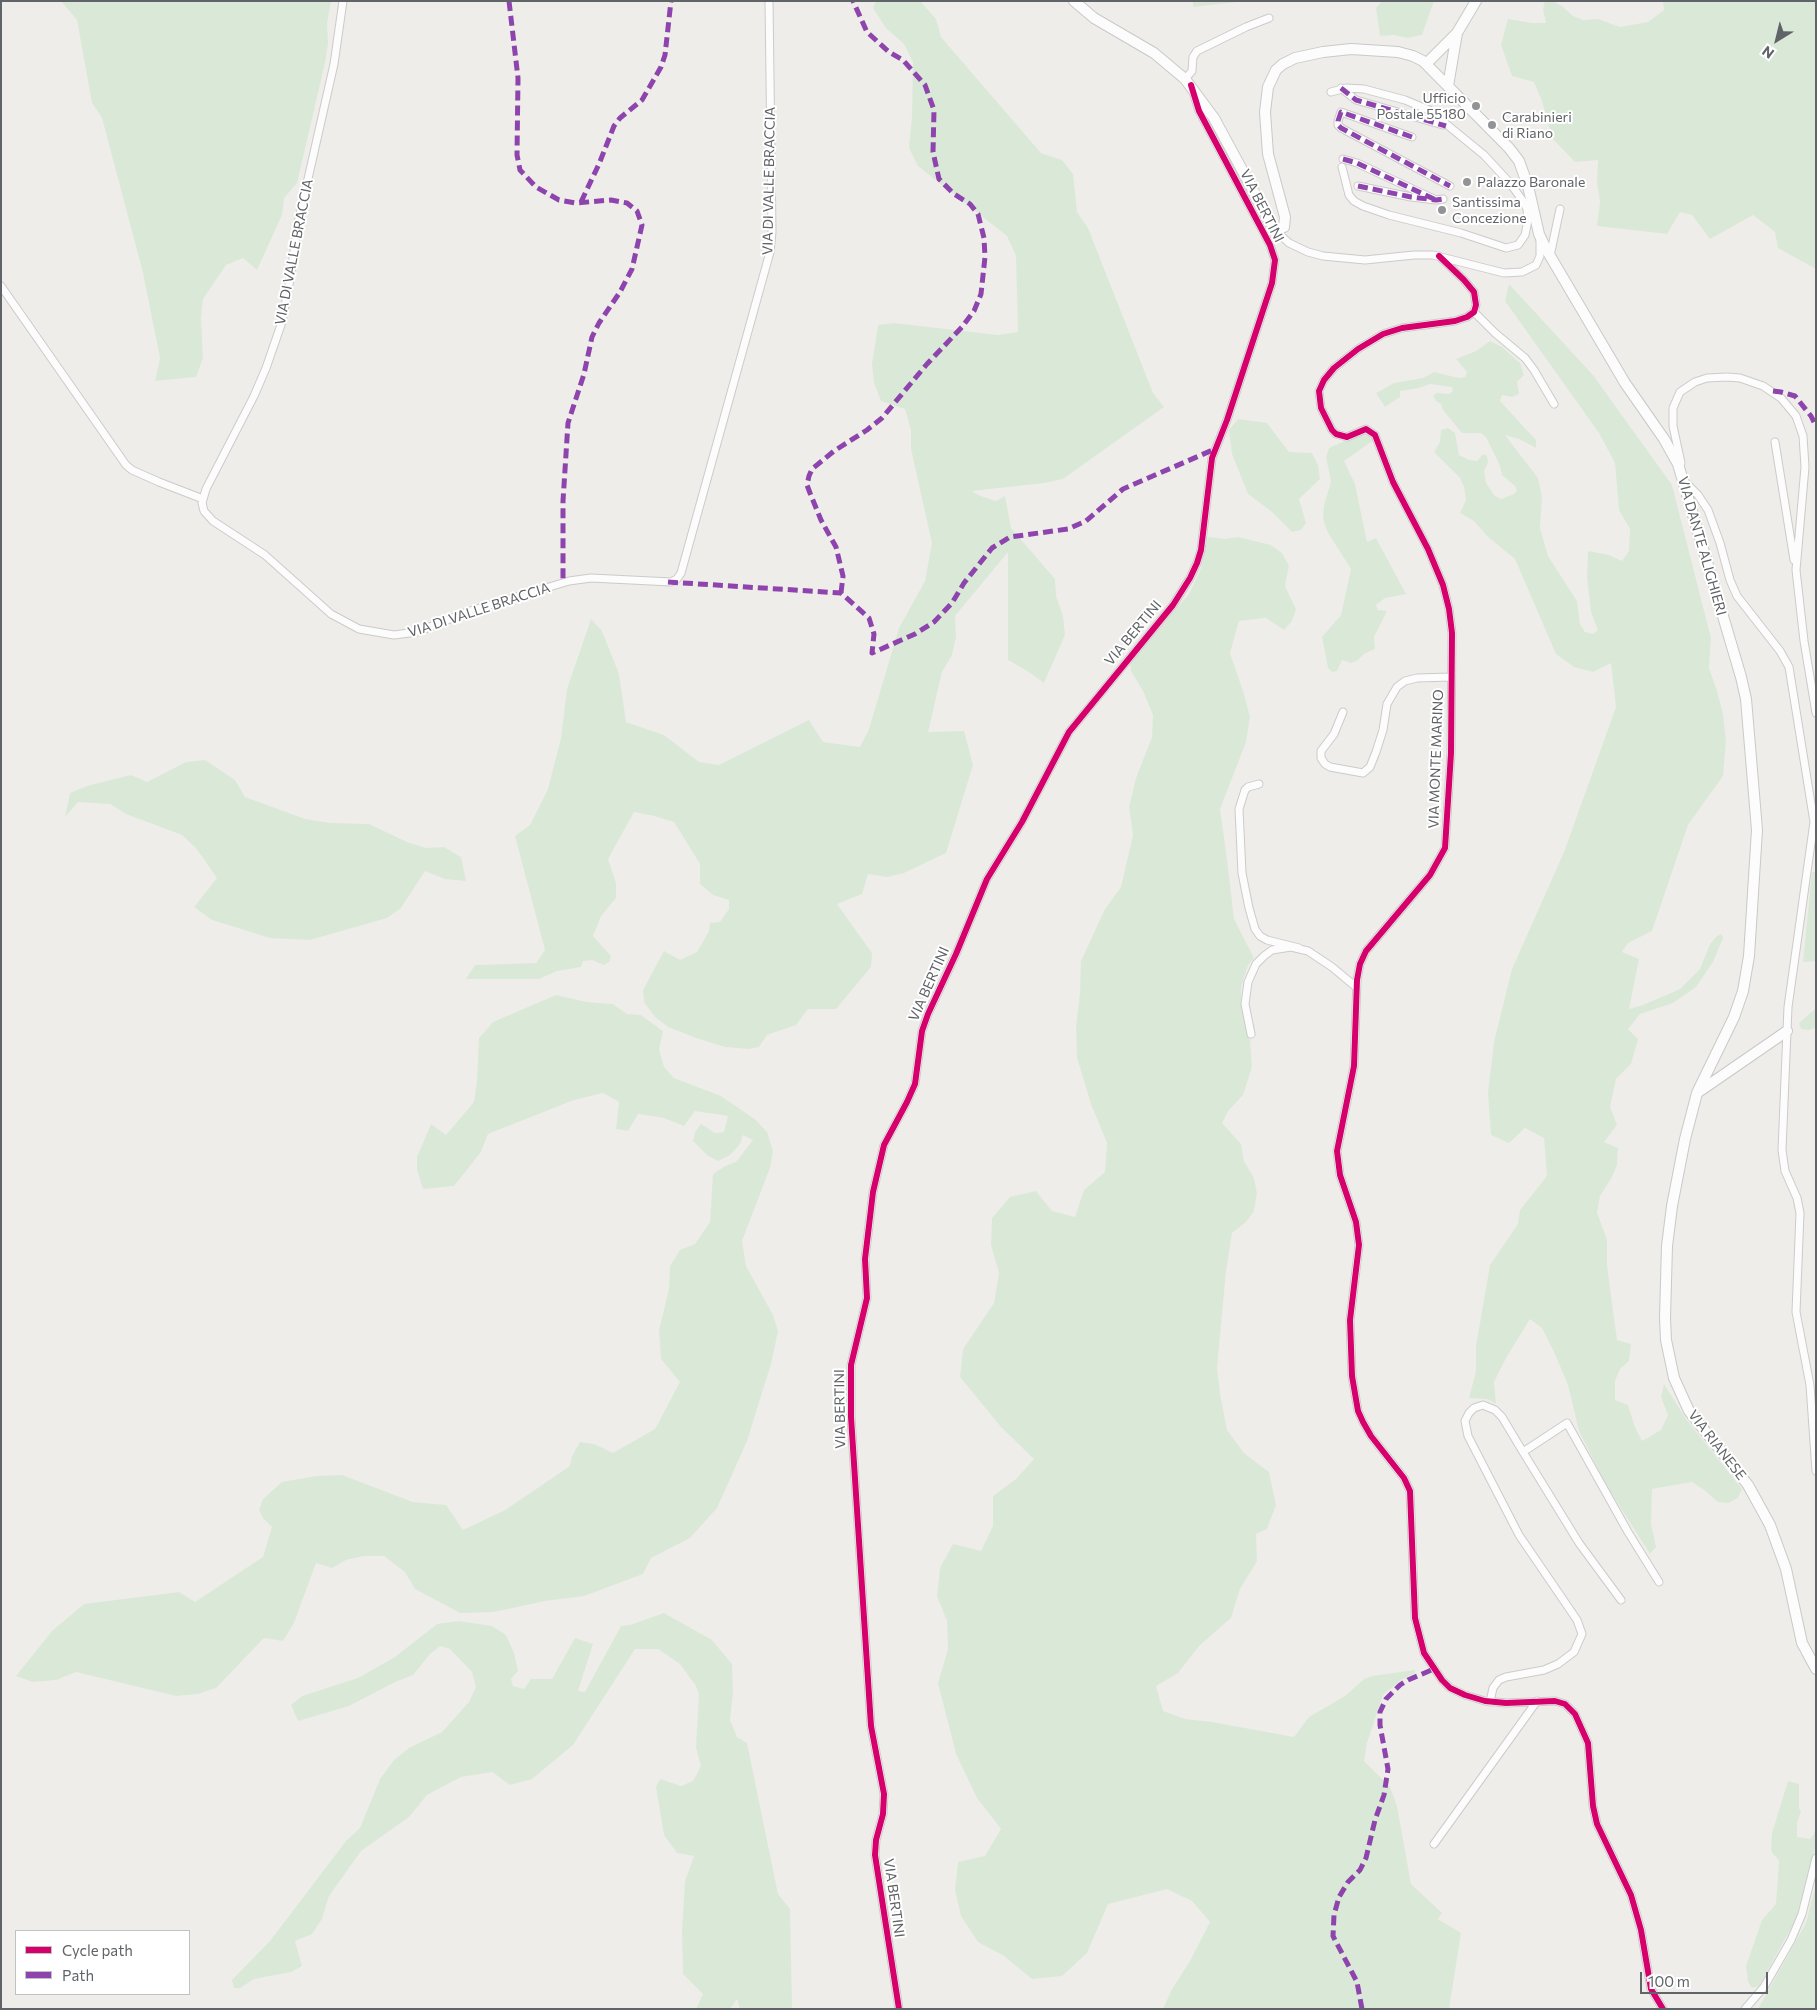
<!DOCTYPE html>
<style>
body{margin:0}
#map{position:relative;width:1817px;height:2010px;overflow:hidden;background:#efedea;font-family:Commissioner,sans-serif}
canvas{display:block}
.frame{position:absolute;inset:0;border:2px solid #606367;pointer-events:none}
.legend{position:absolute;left:15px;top:1930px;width:175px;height:65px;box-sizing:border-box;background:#fff;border:1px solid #bfc1c2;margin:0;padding:6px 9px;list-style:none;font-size:15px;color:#606367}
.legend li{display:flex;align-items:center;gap:10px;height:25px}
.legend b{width:25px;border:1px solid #bfc1c2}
.north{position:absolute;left:1752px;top:15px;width:50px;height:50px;-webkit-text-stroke:4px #fff;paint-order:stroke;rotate:216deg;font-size:14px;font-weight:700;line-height:20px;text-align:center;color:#606367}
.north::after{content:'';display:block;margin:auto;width:18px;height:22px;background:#606367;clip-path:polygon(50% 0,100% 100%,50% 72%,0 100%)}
.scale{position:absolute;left:1640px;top:1972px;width:128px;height:22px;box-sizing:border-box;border:2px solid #606367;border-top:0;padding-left:6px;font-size:15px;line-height:18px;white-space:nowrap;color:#606367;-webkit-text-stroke:4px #fff;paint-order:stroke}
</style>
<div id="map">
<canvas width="1817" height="2010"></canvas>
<div class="frame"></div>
<ul class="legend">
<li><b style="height:6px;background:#d6006c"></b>Cycle path</li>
<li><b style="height:6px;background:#8e44ad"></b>Path</li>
</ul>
<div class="north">N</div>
<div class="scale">100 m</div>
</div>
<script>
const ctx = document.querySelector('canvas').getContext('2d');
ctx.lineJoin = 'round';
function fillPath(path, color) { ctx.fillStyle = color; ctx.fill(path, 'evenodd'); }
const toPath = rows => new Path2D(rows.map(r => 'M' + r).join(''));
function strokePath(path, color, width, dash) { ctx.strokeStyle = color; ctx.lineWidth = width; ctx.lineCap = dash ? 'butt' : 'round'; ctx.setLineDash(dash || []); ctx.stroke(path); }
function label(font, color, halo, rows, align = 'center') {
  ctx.font = font + ' Commissioner,sans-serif'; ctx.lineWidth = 4; ctx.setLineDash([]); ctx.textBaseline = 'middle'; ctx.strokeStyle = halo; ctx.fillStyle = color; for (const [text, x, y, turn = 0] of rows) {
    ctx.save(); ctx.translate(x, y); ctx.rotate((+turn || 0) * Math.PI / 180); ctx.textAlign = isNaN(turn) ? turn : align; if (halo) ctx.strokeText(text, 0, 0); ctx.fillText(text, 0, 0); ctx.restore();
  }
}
fillPath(toPath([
 [61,1,331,1,327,23,328,43,325,63,297,183,284,198,282,215,257,270,243,258,226,265,203,299,201,318,203,358,196,377,155,381,160,358,143,273,102,118,92,103,77,20],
 [876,1,920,1,936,19,941,37,1041,153,1062,160,1073,174,1077,212,1088,228,1153,393,1164,407,1063,479,1044,483,972,491,978,495,996,501,1005,496,1011,528,1055,579,1056,596,1063,616,1065,635,1044,683,1029,672,1008,660,1008,552,955,616,956,637,952,655,942,672,928,732,964,731,973,765,946,853,904,873,887,877,868,874,862,894,837,904,872,953,871,967,836,1009,808,1009,796,1025,767,1035,759,1047,749,1049,725,1047,696,1038,668,1027,655,1017,644,1002,643,990,664,951,680,960,697,952,709,931,710,923,720,922,729,909,729,900,713,895,700,884,700,864,674,822,654,816,634,812,608,859,616,883,616,898,601,916,593,936,611,956,610,961,604,965,592,960,583,961,581,967,557,971,539,979,466,979,475,965,536,963,545,950,515,836,530,825,548,789,561,738,567,689,591,619,602,631,619,674,626,722,664,735,699,762,719,765,809,720,823,742,860,747,869,729,899,628,925,581,932,543,911,449,911,430,905,409,881,401,874,383,872,364,878,325,894,323,998,335,1018,332,1016,256,1007,236,918,166,909,148,912,116,913,62,904,44,886,28,873,8],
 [1193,1,1246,1,1193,7],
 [1382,1,1434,1,1422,35,1408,38,1393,35,1380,36,1376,8],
 [1545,1,1552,1,1562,6,1573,16,1583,20,1598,19,1620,27,1648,22,1664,10,1663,1,1816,1,1816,269,1778,248,1775,232,1753,215,1710,239,1692,215,1680,212,1667,234,1597,226,1600,202,1597,182,1598,160,1575,162,1552,138,1542,101,1534,82,1512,76,1501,45,1508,19,1532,23,1546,23,1543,9],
 [1509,284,1593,375,1672,485,1711,638,1709,668,1717,691,1723,714,1726,741,1723,776,1688,825,1652,931,1628,943,1622,952,1639,959,1629,1009,1643,1005,1680,989,1700,969,1710,944,1717,936,1721,934,1723,938,1713,962,1696,987,1673,1003,1640,1014,1628,1029,1638,1039,1631,1064,1616,1079,1610,1107,1617,1125,1604,1142,1618,1148,1617,1165,1611,1179,1600,1196,1597,1212,1607,1240,1607,1265,1617,1340,1631,1344,1629,1361,1620,1369,1615,1381,1615,1400,1628,1405,1635,1427,1642,1441,1661,1430,1668,1415,1661,1397,1664,1384,1686,1419,1742,1489,1738,1498,1728,1503,1718,1502,1704,1490,1692,1482,1652,1489,1651,1524,1656,1547,1650,1554,1605,1483,1579,1431,1568,1385,1554,1352,1542,1328,1530,1319,1506,1358,1494,1382,1496,1404,1487,1399,1469,1398,1476,1371,1476,1346,1490,1265,1518,1224,1520,1210,1547,1176,1544,1138,1525,1128,1509,1143,1491,1135,1488,1093,1494,1042,1512,969,1564,852,1616,707,1611,663,1593,672,1574,667,1556,654,1515,559,1487,536,1474,521,1460,513,1466,500,1464,487,1460,478,1434,452,1440,442,1441,430,1448,428,1455,433,1459,455,1469,460,1477,461,1483,454,1487,456,1488,463,1484,471,1486,483,1495,496,1501,499,1512,495,1517,491,1515,486,1502,475,1500,466,1486,437,1481,433,1462,433,1443,410,1441,404,1436,401,1433,396,1437,393,1449,394,1453,391,1452,387,1430,384,1419,388,1400,391,1400,397,1385,407,1376,393,1394,383,1423,378,1434,372,1459,378,1465,377,1467,372,1456,359,1476,351,1490,341,1502,347,1520,363,1524,375,1517,382,1519,394,1512,397,1502,395,1500,401,1536,440,1536,448,1519,439,1505,435,1538,478,1542,497,1540,528,1548,556,1577,601,1580,624,1585,632,1593,634,1598,630,1591,612,1587,577,1588,551,1609,555,1622,561,1629,551,1630,529,1619,510,1615,463,1599,433,1505,301],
 [1238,419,1267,423,1289,452,1312,453,1318,465,1320,479,1299,499,1306,523,1301,530,1292,532,1272,512,1248,494,1232,454,1229,430],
 [1367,431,1372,433,1374,440,1344,461,1355,484,1367,542,1376,538,1406,594,1385,598,1376,605,1378,610,1387,611,1374,637,1375,649,1364,654,1358,660,1351,663,1342,660,1337,671,1332,672,1328,668,1322,637,1341,615,1351,569,1328,533,1323,519,1324,505,1331,482,1326,457,1329,448],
 [1208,537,1225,539,1238,537,1271,545,1282,553,1289,566,1285,586,1296,609,1292,621,1284,630,1266,618,1239,621,1230,653,1244,694,1250,717,1246,742,1220,809,1227,859,1234,919,1254,958,1248,965,1241,987,1241,1001,1250,1040,1252,1067,1243,1095,1229,1110,1222,1123,1241,1144,1244,1161,1254,1178,1257,1193,1254,1211,1246,1222,1232,1233,1226,1271,1217,1368,1220,1394,1227,1430,1244,1453,1269,1472,1276,1505,1267,1529,1256,1534,1257,1561,1240,1589,1231,1618,1199,1646,1178,1673,1156,1686,1163,1711,1185,1719,1212,1722,1294,1737,1309,1717,1345,1696,1364,1679,1372,1676,1415,1670,1415,1673,1401,1680,1383,1695,1367,1743,1364,1761,1390,1787,1397,1806,1411,1884,1442,1913,1438,1919,1461,1933,1449,2009,1163,2009,1172,1989,1190,1961,1210,1922,1192,1901,1167,1889,1108,1904,1087,1953,1062,1976,1032,1979,1004,1956,978,1942,961,1916,955,1890,958,1862,985,1856,1001,1829,977,1798,956,1754,938,1683,948,1649,947,1621,937,1596,940,1568,953,1544,981,1551,993,1526,993,1496,1016,1479,1034,1459,1001,1427,960,1377,963,1349,994,1303,999,1273,991,1245,992,1218,1010,1197,1036,1191,1052,1211,1075,1217,1084,1190,1105,1172,1107,1143,1091,1104,1077,1058,1076,1026,1080,993,1081,961,1105,909,1121,887,1133,835,1129,807,1136,778,1152,737,1153,715,1143,691,1131,671,1130,660,1189,594,1200,571],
 [205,760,235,780,245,797,305,819,330,823,369,824,407,842,426,848,444,847,461,857,466,881,445,879,425,871,401,908,387,918,310,940,270,938,212,920,194,907,217,878,196,848,182,835,126,814,110,804,78,802,65,817,70,793,87,786,131,775,147,782,186,762],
 [1812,872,1816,872,1816,961,1803,962],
 [556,995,587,1002,613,1004,627,1014,641,1015,663,1031,659,1050,664,1067,674,1078,721,1096,756,1120,767,1132,773,1151,770,1168,742,1241,746,1266,773,1315,778,1331,771,1364,747,1441,717,1508,690,1538,651,1558,643,1574,584,1596,545,1601,494,1612,460,1613,415,1589,405,1572,384,1556,364,1556,346,1560,332,1568,316,1563,294,1623,283,1641,264,1638,216,1688,198,1694,176,1696,76,1672,56,1680,33,1682,16,1676,52,1631,84,1604,179,1592,195,1602,263,1557,272,1527,263,1518,259,1510,263,1499,282,1482,316,1476,342,1475,413,1502,446,1505,463,1530,505,1510,570,1466,572,1456,580,1442,594,1444,613,1453,655,1429,680,1382,661,1359,659,1330,669,1289,670,1266,680,1250,695,1244,710,1222,713,1174,725,1166,736,1162,753,1140,743,1135,740,1144,730,1155,718,1161,708,1156,693,1141,695,1132,701,1124,715,1133,724,1132,728,1116,695,1111,684,1126,664,1118,638,1114,628,1131,616,1129,619,1102,603,1093,574,1100,488,1134,481,1152,454,1186,423,1189,417,1170,417,1157,431,1124,446,1135,474,1102,477,1081,479,1038,493,1022],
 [1816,1008,1816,1027,1810,1030,1801,1029,1799,1023],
 [664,1613,712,1640,732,1664,733,1692,730,1720,737,1737,747,1743,778,1894,790,1909,792,2009,740,2009,737,1999,730,2009,696,2009,703,1994,683,1974,682,1929,685,1881,694,1856,677,1853,664,1835,656,1787,660,1779,681,1786,693,1781,701,1766,696,1748,699,1694,696,1686,680,1664,658,1649,635,1649,573,1745,532,1779,510,1785,492,1772,461,1777,427,1795,409,1817,361,1851,329,1896,322,1919,312,1934,295,1941,302,1966,291,1972,254,1979,240,1988,234,1988,232,1980,270,1941,346,1841,360,1828,380,1779,394,1760,409,1748,442,1732,469,1702,476,1687,472,1672,450,1649,440,1646,430,1654,413,1675,395,1682,349,1706,298,1721,291,1705,302,1696,358,1678,395,1657,437,1624,459,1621,492,1626,506,1635,514,1653,518,1671,511,1679,513,1686,524,1689,531,1679,552,1679,575,1638,593,1644,578,1691,585,1692,621,1626,630,1625],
 [1788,1781,1799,1784,1799,1808,1801,1812,1797,1823,1797,1837,1810,1839,1814,1834,1816,1826,1816,1845,1796,1919,1759,1986,1752,1988,1748,1982,1746,1966,1762,1920,1776,1904,1779,1861,1771,1851,1772,1833],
 [1816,1884,1816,2009,1758,2009,1806,1923]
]), '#dae9d7');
const street = toPath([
 [343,1,334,64,298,223,290,279,282,322,266,368,254,396,206,489,202,503,204,511,213,521,265,555,331,614,359,629,394,635,417,632,470,611,569,581,591,578,671,582,677,579,681,573,770,252,772,232,769,1],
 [1185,79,1192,71,1193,57,1197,51,1246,27,1269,18],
 [1341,88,1356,100,1443,125],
 [1331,92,1346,88,1364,89,1405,100,1429,110,1484,155,1509,182,1523,201,1527,209,1528,220,1525,235,1518,245,1506,248,1461,233,1389,215,1363,206,1354,201,1349,195,1342,167],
 [1412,137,1341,112,1338,121,1338,125,1341,128,1450,186],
 [1343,159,1357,163,1436,200],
 [1358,186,1411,197,1436,200,1443,199],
 [1275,227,1278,233,1289,243,1308,252,1323,256,1365,260,1414,255,1433,255,1504,273,1522,272,1536,265,1540,256,1540,239],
 [1439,256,1464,280,1474,292,1476,305,1474,312,1467,317,1455,321,1402,328,1383,334,1358,349,1334,368,1324,380,1319,391,1321,408,1332,430,1336,434,1347,437,1366,429,1375,435,1393,482,1428,549,1443,585,1449,609,1452,633,1451,753,1445,848,1430,875,1366,951,1360,964,1357,980,1354,1066,1337,1151,1340,1175,1356,1222,1359,1245,1350,1320,1352,1376,1358,1411,1363,1422,1371,1436,1404,1478,1410,1491,1415,1618,1424,1653,1442,1680,1450,1688,1465,1695,1485,1701,1506,1703,1555,1701,1565,1704,1575,1714,1588,1743,1593,1806,1597,1824,1631,1895,1641,1930,1651,1989,1663,2009],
 [1550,256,1560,209],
 [1,286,126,465,132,470,159,482,203,499],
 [1474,312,1495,333,1525,358,1534,370,1554,404],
 [1775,442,1794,560],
 [1681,463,1673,426,1673,408,1680,392,1695,382,1707,378,1727,377,1740,378,1763,386,1781,398,1796,416,1803,436,1805,467,1796,570,1804,641,1816,713],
 [1684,481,1698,495,1708,510,1720,543,1730,580,1737,596,1780,651,1789,667,1814,822,1788,1007,1782,1150,1785,1171,1797,1198,1800,1213,1796,1312,1810,1385,1816,1471],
 [1343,712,1334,734,1321,751,1321,758,1325,764,1330,767,1363,773,1370,767,1376,752,1383,730,1387,704,1397,687,1405,681,1417,678,1451,677],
 [1259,784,1248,787,1245,790,1239,809,1242,873,1249,908,1255,929,1260,936,1267,940,1299,948],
 [1251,1034,1245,1004,1248,982,1256,964,1264,956,1272,950,1291,947,1308,951,1332,967,1356,987],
 [1523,1452,1579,1543,1621,1600],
 [1490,1702,1493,1688,1499,1680,1506,1677,1544,1670,1558,1664,1574,1652,1582,1634,1577,1620,1519,1535,1468,1436,1465,1421,1469,1413,1474,1408,1483,1405,1495,1410,1502,1417,1523,1452,1567,1423,1628,1532,1659,1582],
 [1434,1844,1537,1701],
 [899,2009,875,1855,876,1840,883,1814,884,1794,871,1726,851,1417,851,1365,867,1298,865,1259,873,1192,884,1145,907,1102,915,1084,922,1031,928,1014,956,954,987,879,1022,822,1069,732,1173,605,1190,578,1197,563,1201,550,1212,458,1227,420,1272,283,1275,260,1270,245,1199,111,1194,95],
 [1745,2009,1764,1987,1791,1940,1802,1914,1816,1858]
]);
const secondary = toPath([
 [1074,1,1094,18,1154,53,1185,79,1214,118,1267,216,1272,224,1278,229,1284,227,1285,217,1268,154,1265,112,1268,87,1276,70,1283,64,1295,58,1323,52,1351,49,1398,52,1413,56,1423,61,1509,148,1519,161,1528,186,1539,234,1546,249,1625,383,1664,439,1678,464,1741,677,1746,699,1757,830,1749,956,1743,991,1734,1017,1697,1093,1685,1139,1672,1206,1667,1246,1665,1318,1666,1340,1674,1378,1689,1411,1748,1485,1770,1525,1786,1569,1802,1643,1816,1669],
 [1426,64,1457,33,1476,1],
 [1448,86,1457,33],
 [1697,1093,1787,1031]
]);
strokePath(street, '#cbcbca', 9);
strokePath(secondary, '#c9c9c9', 12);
strokePath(street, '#fdfcfc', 7);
strokePath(secondary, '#fdfcfc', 10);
strokePath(toPath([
 [509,1,518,78,517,155,520,170,536,187,559,200,576,203,611,200,627,203,637,211,642,225,632,269,620,292,599,323,592,337,584,374,568,423,563,501,563,582],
 [1341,88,1356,100,1446,126],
 [1412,137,1341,112,1338,121,1338,125,1341,128,1450,186],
 [1343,159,1357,163,1436,200],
 [1358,186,1411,197,1436,200,1443,199],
 [581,202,599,164,614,126,620,118,642,100,661,67,665,55,671,1],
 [1773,391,1781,392,1795,396,1811,416,1816,426],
 [668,582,841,593,869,618,874,634,872,653,915,634,934,622,952,603,964,583,992,548,1010,537,1068,529,1086,521,1123,489,1215,449],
 [841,593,843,576,836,547,821,520,810,493,807,485,809,476,812,469,834,451,867,430,882,418,927,364,962,327,974,311,981,294,985,257,984,238,978,214,970,204,954,194,939,179,933,152,934,110,925,85,903,60,889,52,867,32,853,1],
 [1362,2009,1357,1982,1333,1936,1334,1915,1339,1897,1348,1882,1360,1870,1366,1858,1375,1820,1384,1795,1388,1769,1380,1725,1380,1712,1386,1699,1400,1685,1408,1680,1434,1669]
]), '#8e44ad', 5, [10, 5]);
strokePath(toPath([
 [1439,256,1464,280,1474,292,1476,305,1474,312,1467,317,1455,321,1402,328,1383,334,1358,349,1334,368,1324,380,1319,391,1321,408,1332,430,1336,434,1347,437,1366,429,1375,435,1393,482,1428,549,1443,585,1449,609,1452,633,1451,753,1445,848,1430,875,1366,951,1360,964,1357,980,1354,1066,1337,1151,1340,1175,1356,1222,1359,1245,1350,1320,1352,1376,1358,1411,1363,1422,1371,1436,1404,1478,1410,1491,1415,1618,1424,1653,1442,1680,1450,1688,1465,1695,1485,1701,1506,1703,1555,1701,1565,1704,1575,1714,1588,1743,1593,1806,1597,1824,1631,1895,1641,1930,1651,1989,1663,2009],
 [899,2009,875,1855,876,1840,883,1814,884,1794,871,1726,851,1417,851,1365,867,1298,865,1259,873,1192,884,1145,907,1102,915,1084,922,1031,928,1014,956,954,987,879,1022,822,1069,732,1173,605,1190,578,1197,563,1201,550,1212,458,1227,420,1272,283,1275,260,1270,245,1199,111,1191,85]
]), '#d6006c', 6);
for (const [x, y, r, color] of [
 [1476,106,5,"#929395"],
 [1492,125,5,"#929395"],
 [1467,182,5,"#929395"],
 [1442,210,5,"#929395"]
]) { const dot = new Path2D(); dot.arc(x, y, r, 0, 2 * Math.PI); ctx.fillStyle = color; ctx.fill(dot); strokePath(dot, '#fff', 2); }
label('14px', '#606367', '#fff', [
 ["Ufficio",1466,98,"right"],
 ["Postale 55180",1466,114,"right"],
 ["Carabinieri",1502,117],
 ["di Riano",1502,133],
 ["Palazzo Baronale",1477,182],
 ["Santissima",1452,202],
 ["Concezione",1452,218]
], 'left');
label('14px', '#606367', '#fff', [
 ["VIA DI VALLE BRACCIA",769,181,-89],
 ["VIA BERTINI",1262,206,63],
 ["VIA DI VALLE BRACCIA",294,252,-79],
 ["VIA DANTE ALIGHIERI",1702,546,74],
 ["VIA DI VALLE BRACCIA",479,610,-18],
 ["VIA BERTINI",1133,633,-50],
 ["VIA MONTE MARINO",1436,759,-88],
 ["VIA BERTINI",929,984,-66],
 ["VIA BERTINI",840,1409,-91],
 ["VIA RIANESE",1717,1445,52],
 ["VIA BERTINI",894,1898,82]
]);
</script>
